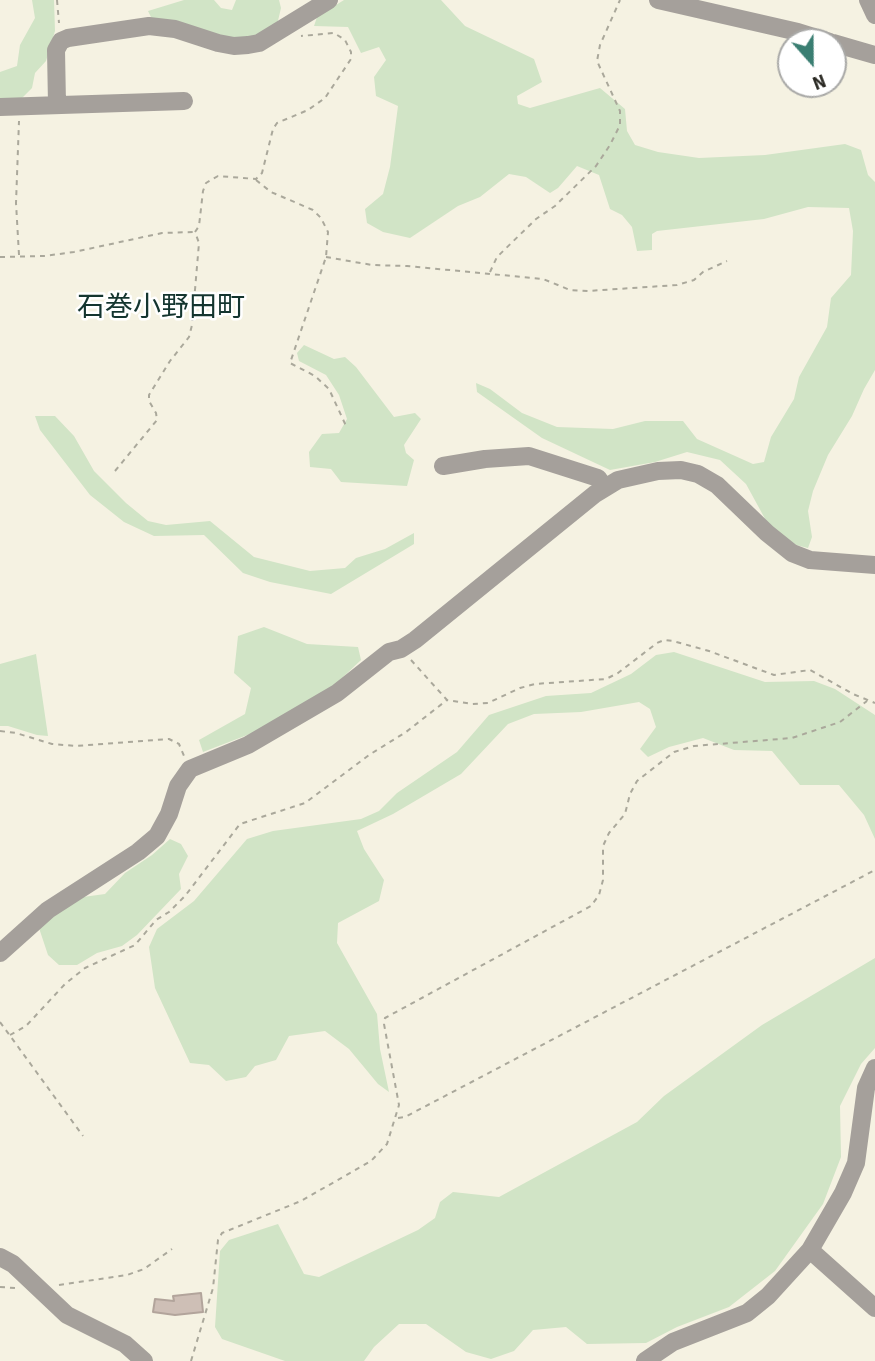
<!DOCTYPE html>
<meta charset="utf-8">
<style>
body{margin:0}
#map{position:relative;width:875px;height:1361px;overflow:hidden;background:#f5f2e2;font-family:"Source Sans 3",sans-serif}
canvas{display:block}
.north{position:absolute;left:777px;top:28px;width:70px;height:70px;box-sizing:border-box;background:#fff;border:2px solid #a9a9a7;border-radius:50%;rotate:159deg;font-size:19px;font-weight:700;line-height:28px;text-align:center;color:#292822}
.north::after{content:'';display:block;margin:auto;width:24px;height:32px;background:#3a7e72;clip-path:polygon(50% 0,100% 100%,50% 72%,0 100%)}
</style>
<div id="map">
<canvas width="875" height="1361"></canvas>
<div class="north">N</div>
</div>
<script>
const ctx = document.querySelector('canvas').getContext('2d');
ctx.lineJoin = 'round';
function fillPath(path, color) { ctx.fillStyle = color; ctx.fill(path, 'evenodd'); }
const toPath = rows => new Path2D(rows.map(r => 'M' + r).join(''));
function strokePath(path, color, width, dash) { ctx.strokeStyle = color; ctx.lineWidth = width; ctx.lineCap = dash ? 'butt' : 'round'; ctx.setLineDash(dash || []); ctx.stroke(path); }
function label(font, color, halo, rows, align = 'center') {
  ctx.font = font + ' "Source Sans 3","Noto Sans JP",sans-serif'; ctx.lineWidth = 5; ctx.setLineDash([]); ctx.textBaseline = 'middle'; ctx.strokeStyle = halo; ctx.fillStyle = color; for (const [text, x, y, turn = 0] of rows) {
    ctx.save(); ctx.translate(x, y); ctx.rotate((+turn || 0) * Math.PI / 180); ctx.textAlign = isNaN(turn) ? turn : align; if (halo) ctx.strokeText(text, 0, 0); ctx.fillText(text, 0, 0); ctx.restore();
  }
}
fillPath(toPath([
 [32,0,54,0,55,31,46,61,35,73,32,88,22,98,0,99,0,72,17,66,20,45,35,18],
 [184,0,214,0,221,8,232,10,236,0,279,0,281,8,277,25,254,37,225,38,153,21,148,11],
 [344,0,441,0,465,26,534,59,542,82,517,96,518,104,530,108,600,88,625,109,627,131,635,145,658,152,699,158,765,155,845,144,861,150,868,175,875,182,875,370,864,389,852,416,828,455,813,491,808,511,812,537,808,548,796,545,769,526,746,484,720,460,687,452,655,462,610,470,542,438,477,392,476,383,490,389,522,413,557,427,613,429,645,421,683,421,697,439,753,464,764,462,771,437,794,399,799,377,827,327,831,298,851,275,853,231,849,208,808,207,764,219,657,231,652,234,652,250,637,251,632,227,622,215,610,209,599,175,577,166,558,188,550,193,526,177,509,174,480,197,458,206,410,238,383,232,367,223,365,209,383,194,390,167,398,106,376,96,374,77,386,60,379,47,361,53,348,27,314,26,317,17],
 [304,345,334,359,345,357,356,367,394,417,415,413,421,419,404,445,406,453,414,460,407,486,341,482,331,469,310,467,309,452,322,434,339,433,347,419,339,395,326,375,299,361,297,353],
 [35,416,55,416,74,436,94,471,126,503,148,521,166,525,210,521,254,557,310,571,345,568,356,558,385,549,414,533,414,544,331,594,270,582,243,573,204,535,154,536,124,522,90,495,40,430],
 [264,627,307,644,358,647,361,660,321,698,263,729,203,752,199,740,245,714,251,688,234,673,238,636],
 [674,652,765,682,814,681,835,689,875,715,875,839,864,815,839,785,800,785,772,751,734,750,703,738,669,747,648,757,640,749,656,727,650,709,639,702,581,712,534,714,508,724,461,774,393,814,357,831,364,849,384,880,379,901,338,923,337,943,377,1014,380,1049,389,1092,378,1084,349,1049,325,1031,289,1036,276,1060,255,1066,246,1077,226,1081,209,1065,190,1063,155,988,149,947,157,929,194,901,247,839,273,831,361,819,379,811,397,793,457,752,489,715,546,696,591,693,631,674,656,655],
 [36,654,48,736,37,735,8,726,0,726,0,664],
 [170,839,181,844,188,856,179,874,181,889,137,935,122,946,97,953,77,965,59,965,48,955,39,928,55,912,83,897,105,894,125,873,152,855],
 [875,958,875,1048,861,1064,840,1106,841,1157,823,1204,775,1271,729,1307,677,1327,646,1343,587,1344,566,1327,533,1330,514,1351,491,1359,466,1352,426,1324,399,1324,374,1347,364,1361,285,1361,222,1339,215,1327,220,1251,229,1240,278,1224,304,1274,319,1277,418,1230,435,1218,440,1202,453,1192,499,1197,637,1122,664,1096,762,1025]
]), '#d1e4c6');
const building = toPath([
 [201,1293,203,1312,175,1315,153,1312,155,1299,174,1301,173,1296,201,1293]
]);
fillPath(building, '#cebfb6');
strokePath(building, '#b2a49b', 2);
strokePath(toPath([
 [57,0,59,23],
 [256,180,271,192,313,210,321,218,328,232,326,257,290,363,315,376,329,389,347,428],
 [19,255,16,203,19,121],
 [0,257,44,256,74,252,162,233,195,232],
 [326,257,372,265,407,266,543,279,570,290,588,291,677,285,694,280,703,272,727,261],
 [490,272,497,257,536,219,555,206,596,166,610,145,620,125,620,111,597,61,600,45,620,0],
 [115,471,157,420,156,413,149,401,149,395,170,361,189,337,192,325,199,243,195,232,199,226,203,191,206,183,218,176,256,179,262,173,273,129,277,123,308,110,325,98,351,59,351,52,345,40,334,33,301,36],
 [411,660,447,700,472,704,488,703,520,688,535,684,606,679,618,673,657,643,664,640,673,641,709,651,774,675,810,670,853,694,875,703],
 [0,731,16,733,52,744,76,746,169,739,179,744,184,756],
 [0,1022,83,1136],
 [10,1035,26,1026,65,984,85,968,135,945,156,920,169,912,185,896,240,824,305,803,369,755,406,732,447,700],
 [398,1118,405,1117,875,870],
 [59,1285,127,1275,144,1269,172,1249],
 [0,1287,15,1288],
 [191,1361,213,1288,218,1240,222,1233,301,1201,371,1161,387,1144,399,1105,384,1024,385,1018,591,906,599,895,603,880,603,846,609,833,625,814,630,794,637,781,674,752,694,746,792,738,840,722,867,701]
]), '#aaa89b', 2, [5, 5]);
strokePath(toPath([
 [658,0,798,32,830,42],
 [868,0,875,15],
 [833,43,875,55],
 [57,104,56,50,61,41,68,38,149,26,175,29,218,43,234,46,248,45,259,43,329,0],
 [0,107,184,101],
 [443,466,485,459,529,456,598,478,604,487],
 [0,953,48,910,138,852,157,836,169,814,178,786,190,769,248,745,337,693,389,652,401,649,415,640,595,494,618,480,658,471,681,470,698,474,717,485,767,533,792,553,810,560,875,565],
 [810,1250,875,1308],
 [0,1257,13,1264,67,1315,125,1344,144,1361],
 [645,1361,673,1342,747,1313,768,1296,810,1250,843,1193,856,1163,866,1088,875,1068]
]), '#a5a09b', 18);
label('28px', '#14352f', '#fff', [
 ["石巻小野田町",161,310]
]);
</script>
